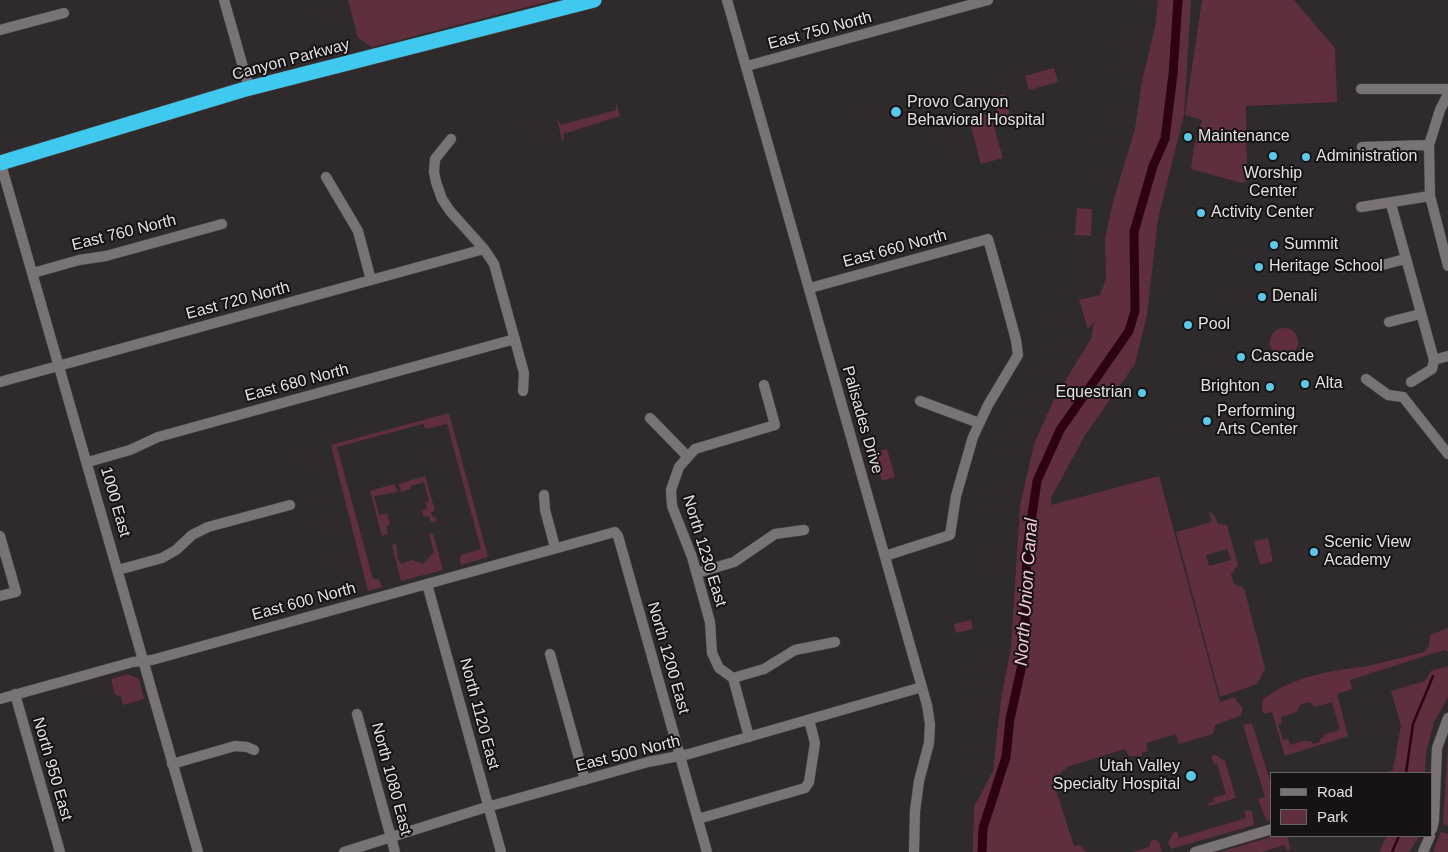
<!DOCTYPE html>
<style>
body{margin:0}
#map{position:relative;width:1448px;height:852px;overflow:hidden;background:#2f2a2b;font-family:Arial,sans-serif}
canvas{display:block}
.legend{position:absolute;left:1270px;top:772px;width:162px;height:65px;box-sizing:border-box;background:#161314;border:1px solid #686566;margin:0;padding:6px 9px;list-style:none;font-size:15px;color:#e3e0e1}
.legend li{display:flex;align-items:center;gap:10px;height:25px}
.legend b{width:25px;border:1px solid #686566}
</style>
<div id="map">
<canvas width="1448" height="852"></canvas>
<ul class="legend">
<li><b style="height:6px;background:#797375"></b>Road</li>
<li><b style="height:14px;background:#602f3e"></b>Park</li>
</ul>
</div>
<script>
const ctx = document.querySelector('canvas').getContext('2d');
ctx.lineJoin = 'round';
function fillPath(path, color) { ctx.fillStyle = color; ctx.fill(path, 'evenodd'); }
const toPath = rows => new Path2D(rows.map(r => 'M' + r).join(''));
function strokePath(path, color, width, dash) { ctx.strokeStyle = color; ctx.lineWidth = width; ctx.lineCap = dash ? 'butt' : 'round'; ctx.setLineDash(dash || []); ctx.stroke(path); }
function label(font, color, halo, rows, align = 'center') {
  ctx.font = font + ' Arial,sans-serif'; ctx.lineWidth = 4; ctx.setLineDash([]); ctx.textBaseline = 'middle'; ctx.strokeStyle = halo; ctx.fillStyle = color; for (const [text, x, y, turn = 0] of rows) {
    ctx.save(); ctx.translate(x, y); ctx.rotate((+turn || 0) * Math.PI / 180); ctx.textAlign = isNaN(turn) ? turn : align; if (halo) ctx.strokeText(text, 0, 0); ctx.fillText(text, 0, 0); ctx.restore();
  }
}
fillPath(toPath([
 [348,0,554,0,372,47,358,38],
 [1158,0,1191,0,1184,115,1158,219,1147,315,1135,364,1085,435,1051,498,1051,505,1159,476,1220,702,1234,697,1243,709,1240,716,1215,725,1213,734,1179,744,1176,734,1146,743,1148,751,1142,753,1142,756,1129,756,1125,749,1067,767,1053,781,1074,846,1080,845,1086,852,973,852,974,807,993,771,1001,699,1011,648,1020,506,1034,444,1055,397,1091,339,1094,322,1088,329,1079,300,1100,295,1106,278,1105,238,1113,202,1135,129,1142,81,1155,27],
 [1202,0,1294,0,1335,48,1337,102,1246,106,1247,181,1242,183,1191,169,1194,147,1202,120,1185,115],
 [1054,68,1058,82,1029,90,1025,76],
 [1004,94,1010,114,999,117,994,97],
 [616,102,620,116,563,134,564,140,562,141,557,118,561,125,616,110],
 [990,113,1003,158,981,164,969,119],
 [1077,208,1092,209,1091,236,1075,235],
 '1270 342a14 14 0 1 1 28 0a14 14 0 1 1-28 0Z',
 [449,413,488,557,461,565,460,559,461,555,481,549,447,424,426,429,423,424,337,447,373,579,379,579,382,587,368,591,331,445],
 [887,449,895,477,882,481,874,452],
 [425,476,435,511,431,512,433,517,436,517,437,521,431,523,429,516,424,517,422,510,427,509,425,502,429,501,424,482,411,486,411,489,401,492,399,484],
 [394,484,398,492,374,496,379,515,387,513,390,525,386,526,388,534,382,536,370,491],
 [1209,512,1214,515,1218,524,1227,525,1238,565,1231,575,1234,584,1244,588,1265,668,1257,684,1220,697,1176,532,1212,522],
 [1227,549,1231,560,1209,566,1206,555],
 [433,533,443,570,401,581,392,545,396,544,398,560,402,564,411,560,423,564,434,552,429,534],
 [1268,538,1273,561,1260,565,1254,541],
 [971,620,973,629,956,633,954,624],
 [1448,628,1448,652,1444,650,1350,680,1352,689,1337,694,1348,736,1285,756,1272,712,1264,714,1262,711,1263,699,1282,687,1304,678,1332,671,1368,666,1424,652,1429,646,1430,635],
 [1310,702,1315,707,1332,702,1340,730,1323,735,1324,737,1320,739,1320,742,1313,744,1312,741,1307,742,1306,740,1290,745,1288,739,1283,740,1278,724,1282,723,1281,717,1297,712,1300,705],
 [1448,666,1448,697,1434,722,1426,752,1425,773,1384,773,1393,770,1401,725,1391,691,1425,681,1431,671],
 [128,674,139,679,144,699,123,705,121,697,115,694,111,679],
 [1252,723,1272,787,1272,820,1267,821,1258,799,1265,797,1243,725],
 [1448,746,1448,825,1443,824],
 [1215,755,1225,761,1236,798,1209,806,1208,803,1214,801,1213,798,1226,794,1217,764,1214,764,1211,756],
 [1248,810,1252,812,1254,825,1171,849,1168,843,1173,833,1177,831,1179,838,1246,818,1245,811],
 [1441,832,1448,834,1448,852,1433,852],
 [1274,836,1288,836,1290,850,1286,849,1284,845,1262,852,1220,852],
 [1387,836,1420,836,1409,852,1379,852],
 [1155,839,1159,842,1162,852,1132,852,1149,847,1151,841]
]), '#602f3e');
strokePath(toPath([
 [1406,773,1413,724,1433,676],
 [1392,852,1399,836]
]), '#2d0314', 2.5);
strokePath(toPath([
 [982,852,983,828,1006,757,1010,719,1024,656,1027,549,1037,481,1060,430,1129,331,1135,311,1134,232,1153,166,1165,139,1173,74,1178,0]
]), '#2d0314', 9);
const minor = toPath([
 [224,0,249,88],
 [727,0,927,705,930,724,929,743,919,781,915,811,914,852],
 [0,30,64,13],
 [747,66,988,0],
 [1361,89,1448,89],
 [1448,94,1440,110,1429,145,1430,196,1448,266],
 [451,139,435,159,434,172,436,182,442,199,450,211,484,249,494,264,524,373,523,391],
 [1362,147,1429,145],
 [0,161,198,852],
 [326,177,358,231,371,280],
 [1391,204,1434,360],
 [1361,207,1430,196],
 [1375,267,1405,259],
 [33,273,79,260,106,256,222,224],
 [810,288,988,239,1003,292,1016,340,1018,355,988,405,973,437,956,496,950,535,885,556],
 [1389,322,1420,314],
 [1366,379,1388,395,1403,397,1448,454],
 [0,382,484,249],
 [1411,382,1432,369,1434,360,1448,356],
 [920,401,979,423],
 [650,418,687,456],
 [88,462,130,450,158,437,515,339],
 [544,495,545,510,555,547],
 [0,536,16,592,0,596],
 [118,570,162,558,176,550,192,535,208,527,290,505],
 [697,573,734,562,775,534,804,530],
 [427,584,501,852],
 [550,654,585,780],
 [733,678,764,669,795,650,835,642],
 [15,694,60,852],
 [0,699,133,662,152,660,615,532,618,536,707,852],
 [357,714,395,852],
 [749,737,733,678,719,668,712,653,710,622,692,557,672,506,671,490,679,467,695,449,775,425,764,385],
 [172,764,235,746,247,747,254,750],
 [698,819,805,788,809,782,815,743,809,720],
 [1432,829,1434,820,1437,748,1448,718],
 [344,852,480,809,648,762,689,754,922,687],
 [1195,852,1272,829],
 [1423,852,1430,836]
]);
const highway = toPath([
 [0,163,242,90,594,0]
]);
strokePath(minor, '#4c4849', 11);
strokePath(highway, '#4c4849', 16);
strokePath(minor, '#797375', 10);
strokePath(highway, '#3fc9ee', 15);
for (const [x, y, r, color] of [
 [896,112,6,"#5cc7e7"],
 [1188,137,5,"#5cc7e7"],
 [1273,156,5,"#5cc7e7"],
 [1306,157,5,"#5cc7e7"],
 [1201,213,5,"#5cc7e7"],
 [1274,245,5,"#5cc7e7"],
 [1259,267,5,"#5cc7e7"],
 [1262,297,5,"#5cc7e7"],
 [1188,325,5,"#5cc7e7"],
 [1241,357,5,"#5cc7e7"],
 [1305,384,5,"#5cc7e7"],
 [1270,387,5,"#5cc7e7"],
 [1142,393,5,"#5cc7e7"],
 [1207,421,5,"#5cc7e7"],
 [1314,552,5,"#5cc7e7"],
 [1191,776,6,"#5cc7e7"]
]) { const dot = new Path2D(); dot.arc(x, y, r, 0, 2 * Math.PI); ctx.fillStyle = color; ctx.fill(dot); strokePath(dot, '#161314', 2); }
label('16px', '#e3e0e1', '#161314', [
 ["East 750 North",820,31,-15],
 ["Canyon Parkway",291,60,-15],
 ["East 760 North",124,233,-14],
 ["East 660 North",895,249,-15],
 ["East 720 North",238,301,-15],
 ["East 680 North",297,383,-15],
 ["Palisades Drive",862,420,74],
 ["1000 East",115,502,74],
 ["North 1230 East",704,551,73],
 ["East 600 North",304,602,-15],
 ["North 1200 East",668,658,74],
 ["North 1120 East",479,714,75],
 ["East 500 North",628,754,-14],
 ["North 950 East",52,769,74],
 ["North 1080 East",391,779,75]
]);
label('16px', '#e3e0e1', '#161314', [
 ["Provo Canyon",907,103],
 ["Behavioral Hospital",907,121],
 ["Maintenance",1198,137],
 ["Administration",1316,157],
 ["Worship",1273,174,"center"],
 ["Center",1273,192,"center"],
 ["Activity Center",1211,213],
 ["Summit",1284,245],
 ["Heritage School",1269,267],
 ["Denali",1272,297],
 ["Pool",1198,325],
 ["Cascade",1251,357],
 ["Alta",1315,384],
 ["Brighton",1260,387,"right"],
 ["Equestrian",1132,393,"right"],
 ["Performing",1217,412],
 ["Arts Center",1217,430],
 ["Scenic View",1324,543],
 ["Academy",1324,561],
 ["Utah Valley",1180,767,"right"],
 ["Specialty Hospital",1180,785,"right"]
], 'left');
label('italic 18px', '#f7c4d2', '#161314', [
 ["North Union Canal",1027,592,-86]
]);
</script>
